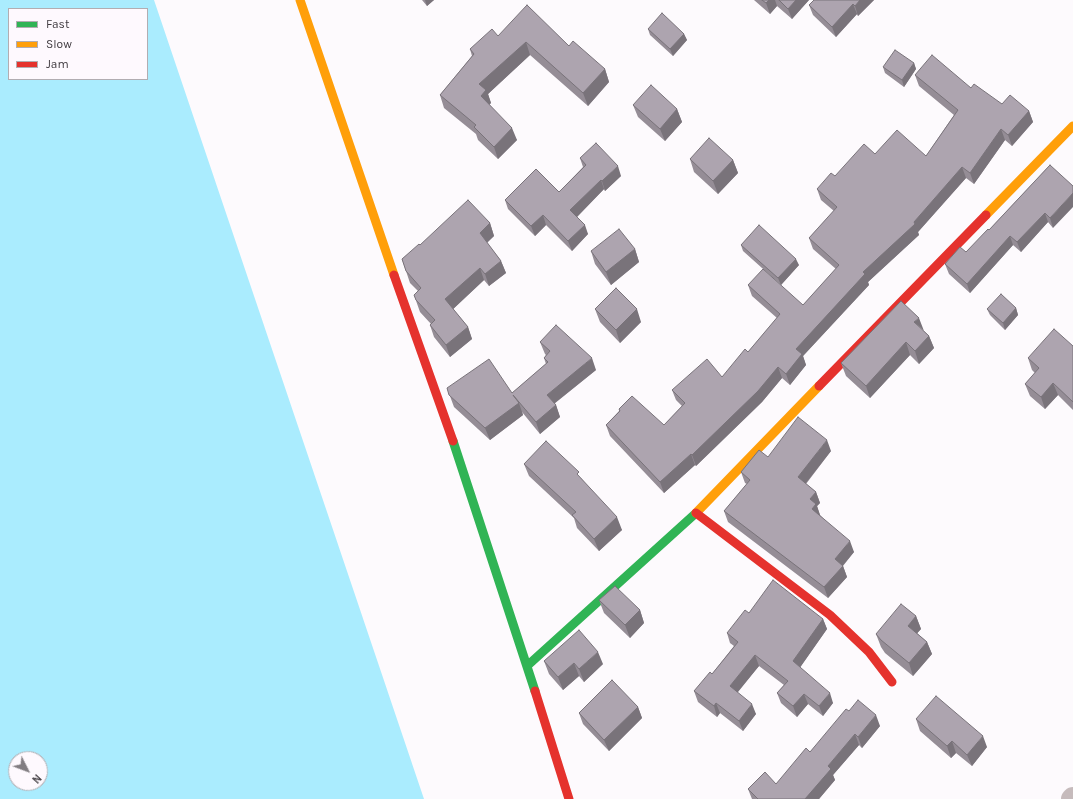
<!DOCTYPE html>
<style>
body{margin:0}
#map{position:relative;width:1073px;height:799px;overflow:hidden;background:#fdfafd;font-family:Karla,sans-serif}
canvas{display:block}
.legend{position:absolute;left:8px;top:8px;width:140px;height:72px;box-sizing:border-box;background:#fef9fe;border:1px solid #b2adb2;margin:0;padding:5px 7px;list-style:none;font-size:12px;color:#3f3a3f}
.legend li{display:flex;align-items:center;gap:8px;height:20px}
.legend b{width:20px;border:1px solid #b2adb2}
.north{position:absolute;left:8px;top:751px;width:40px;height:40px;box-sizing:border-box;background:#fef9fe;border:1px solid #b2adb2;border-radius:50%;rotate:132deg;font-size:11px;font-weight:700;line-height:16px;text-align:center;color:#3f3a3f}
.north::after{content:'';display:block;margin:auto;width:14px;height:18px;background:#827d82;clip-path:polygon(50% 0,100% 100%,50% 72%,0 100%)}
</style>
<div id="map">
<canvas width="1073" height="799"></canvas>
<ul class="legend">
<li><b style="height:5px;background:#30b455"></b>Fast</li>
<li><b style="height:5px;background:#ff9f0a"></b>Slow</li>
<li><b style="height:5px;background:#e5322d"></b>Jam</li>
</ul>
<div class="north">N</div>
</div>
<script>
const ctx = document.querySelector('canvas').getContext('2d');
ctx.lineJoin = 'round';
function fillPath(path, color) { ctx.fillStyle = color; ctx.fill(path, 'evenodd'); }
const toPath = rows => new Path2D(rows.map(r => 'M' + r).join(''));
function strokePath(path, color, width, dash) { ctx.strokeStyle = color; ctx.lineWidth = width; ctx.lineCap = dash ? 'butt' : 'round'; ctx.setLineDash(dash || []); ctx.stroke(path); }
fillPath(toPath([
 [0,0,154,0,424,799,0,799],
 [9,9,147,9,147,79,9,79],
 [16,759,40,759,40,783,16,783]
]), '#aaecfe');
strokePath(toPath([
 [1072,799,1073,798]
]), '#c6bbbc', 22);
strokePath(toPath([
 [453,441,535,691],
 [527,666,696,513]
]), '#30b455', 9);
strokePath(toPath([
 [300,0,394,275],
 [986,215,1073,126],
 [696,513,819,386]
]), '#ff9f0a', 9);
strokePath(toPath([
 [394,275,453,441],
 [819,386,986,215],
 [696,513,830,615,869,652,892,682],
 [535,691,569,799]
]), '#e5322d', 9);
fillPath(toPath([
 [422,0,434,0,427,6],
 [754,0,809,0,792,19,777,6,770,14],
 [814,0,874,0,858,16,857,14,836,37,813,15,809,5],
 [648,29,684,34,687,40,673,56,650,35],
 [498,36,569,46,605,69,609,82,588,106,530,55,488,94,491,103,489,104,517,140,498,159,478,140,476,134,444,108,440,95,472,56,470,49],
 [914,63,916,69,904,87,885,73,883,67],
 [915,75,971,88,1002,104,1029,111,1033,122,1012,146,1005,140,974,184,966,178,918,232,919,235,868,282,869,285,803,356,806,365,790,385,782,378,762,402,696,466,695,465,664,493,610,436,606,425,619,411,619,409,664,425,682,406,676,400,672,390,722,377,748,352,777,318,752,296,748,285,803,305,836,269,813,249,809,238,834,211,821,200,817,189,835,176,875,154,926,156,954,115,919,86],
 [633,105,677,109,682,122,665,141,638,117],
 [580,158,621,176,605,191,604,189,577,217,588,234,572,251,546,225,535,236,508,209,505,200,559,192,583,167],
 [690,159,733,160,738,173,718,194,694,172],
 [1050,165,1053,228,1048,222,1021,252,1013,245,970,293,949,274,945,264,966,252,989,230],
 [490,223,494,236,487,243,501,261,506,273,489,286,484,280,453,309,468,327,472,339,450,357,434,337,430,325,431,324,420,312,414,295,418,291,410,283,402,259,420,245],
 [741,245,799,265,781,285,743,251],
 [635,249,639,262,611,285,595,264,591,251],
 [1016,308,1018,315,1005,330,990,315,987,309],
 [595,309,641,322,620,343,600,322],
 [924,331,929,336,934,348,919,364,910,355,870,398,846,376,841,363],
 [540,342,596,370,554,404,556,405,560,417,540,434,522,412,523,415,490,440,454,407,447,388,512,393,546,364,544,358,546,355,545,354],
 [1073,346,1073,410,1058,395,1045,409,1030,396,1025,384,1035,373,1032,370,1028,358],
 [831,451,806,484,816,492,820,503,817,506,820,515,854,552,843,566,847,577,828,598,728,522,724,511,747,484,745,483,741,472,768,457],
 [524,464,581,478,622,530,599,551,577,528,574,518,529,476],
 [599,600,640,610,644,623,630,638,604,613],
 [749,613,823,619,827,629,800,667,833,703,823,716,808,704,797,717,781,703,777,693,784,685,759,666,737,692,756,714,743,731,720,713,717,717,698,702,694,691,712,674,734,646,730,643,727,633],
 [916,616,921,629,917,633,927,642,932,654,913,676,885,653,881,647,876,634],
 [544,661,603,664,584,682,579,676,563,690,549,674],
 [638,707,642,718,609,751,583,724,579,713],
 [849,711,880,726,862,748,859,745,833,775,835,780,819,799,752,799,748,789,776,784,810,752],
 [916,719,987,747,972,766,956,753,951,758,920,731]
]), '#958d96');
fillPath(toPath([
 [425,0,434,0,427,6],
 [769,0,775,0,777,6,770,14,766,3],
 [796,0,809,0,792,19,788,9],
 [860,0,874,0,858,16,855,6],
 [853,4,857,14,836,37,832,27],
 [684,34,687,40,673,56,670,49],
 [526,42,530,55,488,94,491,103,486,109,481,96,479,84],
 [914,63,916,69,904,87,902,80],
 [605,69,609,82,588,106,583,93],
 [677,109,682,122,665,141,660,129],
 [1029,111,1033,122,1012,146,1008,135],
 [512,128,517,140,498,159,494,147],
 [1001,129,1005,140,974,184,970,173],
 [733,160,738,173,718,194,713,181],
 [618,166,621,176,605,191,602,181],
 [962,167,966,178,918,232,919,235,868,282,869,285,803,356,806,365,790,385,786,374,796,349,863,272,914,222],
 [601,180,604,189,574,220,570,210],
 [1073,193,1073,207,1053,228,1050,218],
 [1045,213,1048,222,1021,252,1017,242],
 [543,215,546,225,535,236,531,226],
 [490,223,494,236,484,245,480,233],
 [585,225,588,234,572,251,568,241],
 [1010,236,1013,245,970,293,967,284],
 [635,249,639,262,611,285,606,272],
 [796,259,799,265,781,285,778,278],
 [501,261,506,273,489,286,485,274],
 [480,268,484,280,450,312,445,299],
 [1016,308,1018,315,1005,330,1003,323],
 [637,309,641,322,620,343,616,330],
 [919,318,924,331,914,322],
 [468,327,472,339,450,357,446,345],
 [929,336,934,348,919,364,915,351],
 [906,342,910,355,870,398,866,386],
 [592,358,596,370,551,406,547,395],
 [778,367,782,378,762,402,696,466,692,455],
 [1053,383,1058,395,1045,409,1041,397],
 [519,403,523,415,490,440,485,428],
 [556,405,560,417,540,434,536,422],
 [827,440,831,451,802,488,798,477],
 [691,454,695,465,664,493,660,482],
 [816,492,820,503,817,506,820,515,816,520,812,509,810,499],
 [617,517,622,530,599,551,594,539],
 [850,541,854,552,839,570,835,559],
 [843,566,847,577,828,598,824,587],
 [640,610,644,623,630,638,625,625],
 [916,616,921,629,913,638,908,626],
 [823,619,827,629,797,672,793,661],
 [927,642,932,654,913,676,909,663],
 [598,652,603,664,584,682,579,669],
 [755,655,759,666,734,697,730,686],
 [574,663,579,676,563,690,558,677],
 [830,693,833,703,823,716,819,706],
 [804,694,808,704,797,717,793,706],
 [716,703,720,713,717,717,714,706],
 [752,704,756,714,743,731,739,721],
 [638,707,642,718,609,751,604,740],
 [876,715,880,726,862,748,858,737],
 [855,734,859,745,833,775,835,780,819,799,805,799,828,766],
 [983,736,987,747,972,766,967,755],
 [952,741,956,753,951,758,947,746]
]), '#79737a');
const building = toPath([
 [762,0,769,0,766,3,762,0],
 [779,0,796,0,788,9,779,0],
 [814,0,860,0,855,6,853,4,832,27,809,5,814,0],
 [527,5,569,46,573,41,605,69,583,93,526,42,479,84,486,90,481,96,512,128,494,147,474,127,476,125,440,95,474,54,470,49,492,29,498,36,527,5],
 [662,13,684,34,670,49,648,29,662,13],
 [895,50,914,63,902,80,883,67,895,50],
 [932,55,971,88,974,84,1002,104,1010,95,1029,111,1008,135,1001,129,970,173,962,167,914,222,915,224,863,272,865,274,796,349,802,354,786,374,778,367,758,391,692,455,691,454,660,482,606,425,620,411,619,409,632,396,664,425,685,403,672,390,707,359,722,377,745,349,748,352,780,314,748,285,763,269,803,305,839,265,809,238,837,207,817,189,831,173,835,176,864,144,875,154,897,130,926,156,958,110,915,75,932,55],
 [651,85,677,109,660,129,633,105,651,85],
 [709,138,733,160,713,181,690,159,709,138],
 [596,143,618,166,602,181,601,180,570,210,585,225,568,241,543,215,531,226,505,200,536,169,559,192,586,165,580,158,596,143],
 [1050,165,1073,186,1073,193,1050,218,1045,213,1017,242,1010,236,967,284,945,264,960,247,966,252,988,229,989,230,1050,165],
 [468,200,490,223,480,233,501,261,485,274,480,268,445,299,468,327,446,345,430,325,435,320,416,300,414,295,421,288,406,271,402,259,419,244,420,245,468,200],
 [759,225,796,259,778,278,741,245,759,225],
 [619,229,635,249,606,272,591,251,619,229],
 [616,288,637,309,616,330,595,309,616,288],
 [1001,294,1016,308,1003,323,987,309,1001,294],
 [901,301,919,318,914,322,929,336,915,351,906,342,866,386,841,363,901,301],
 [556,325,592,358,547,395,556,405,536,422,513,395,519,403,485,428,449,395,447,388,489,359,512,393,548,362,544,358,550,351,540,342,556,325],
 [1054,329,1073,346,1073,402,1053,383,1041,397,1025,384,1039,368,1028,358,1054,329],
 [798,417,827,440,798,477,816,492,810,499,816,504,812,509,850,541,835,559,843,566,824,587,724,511,750,480,741,472,759,450,768,457,798,417],
 [546,441,579,472,577,474,617,517,594,539,572,515,576,512,524,464,546,441],
 [773,580,823,619,793,661,830,693,819,706,804,694,793,706,777,693,788,681,755,655,730,686,752,704,739,721,716,703,714,706,694,691,710,672,712,674,738,642,727,633,745,610,749,613,773,580],
 [615,586,640,610,625,625,599,600,615,586],
 [901,604,916,616,908,626,927,642,909,663,881,640,876,634,901,604],
 [579,630,598,652,579,669,574,663,558,677,544,661,579,630],
 [612,680,638,707,604,740,579,713,612,680],
 [936,696,983,736,967,755,952,741,947,746,916,719,936,696],
 [858,700,876,715,858,737,855,734,828,766,831,769,805,799,758,799,748,789,765,772,776,784,806,748,810,752,846,709,849,711,858,700]
]);
fillPath(building, '#ada4af');
strokePath(building, '#79737a', 1);
</script>
